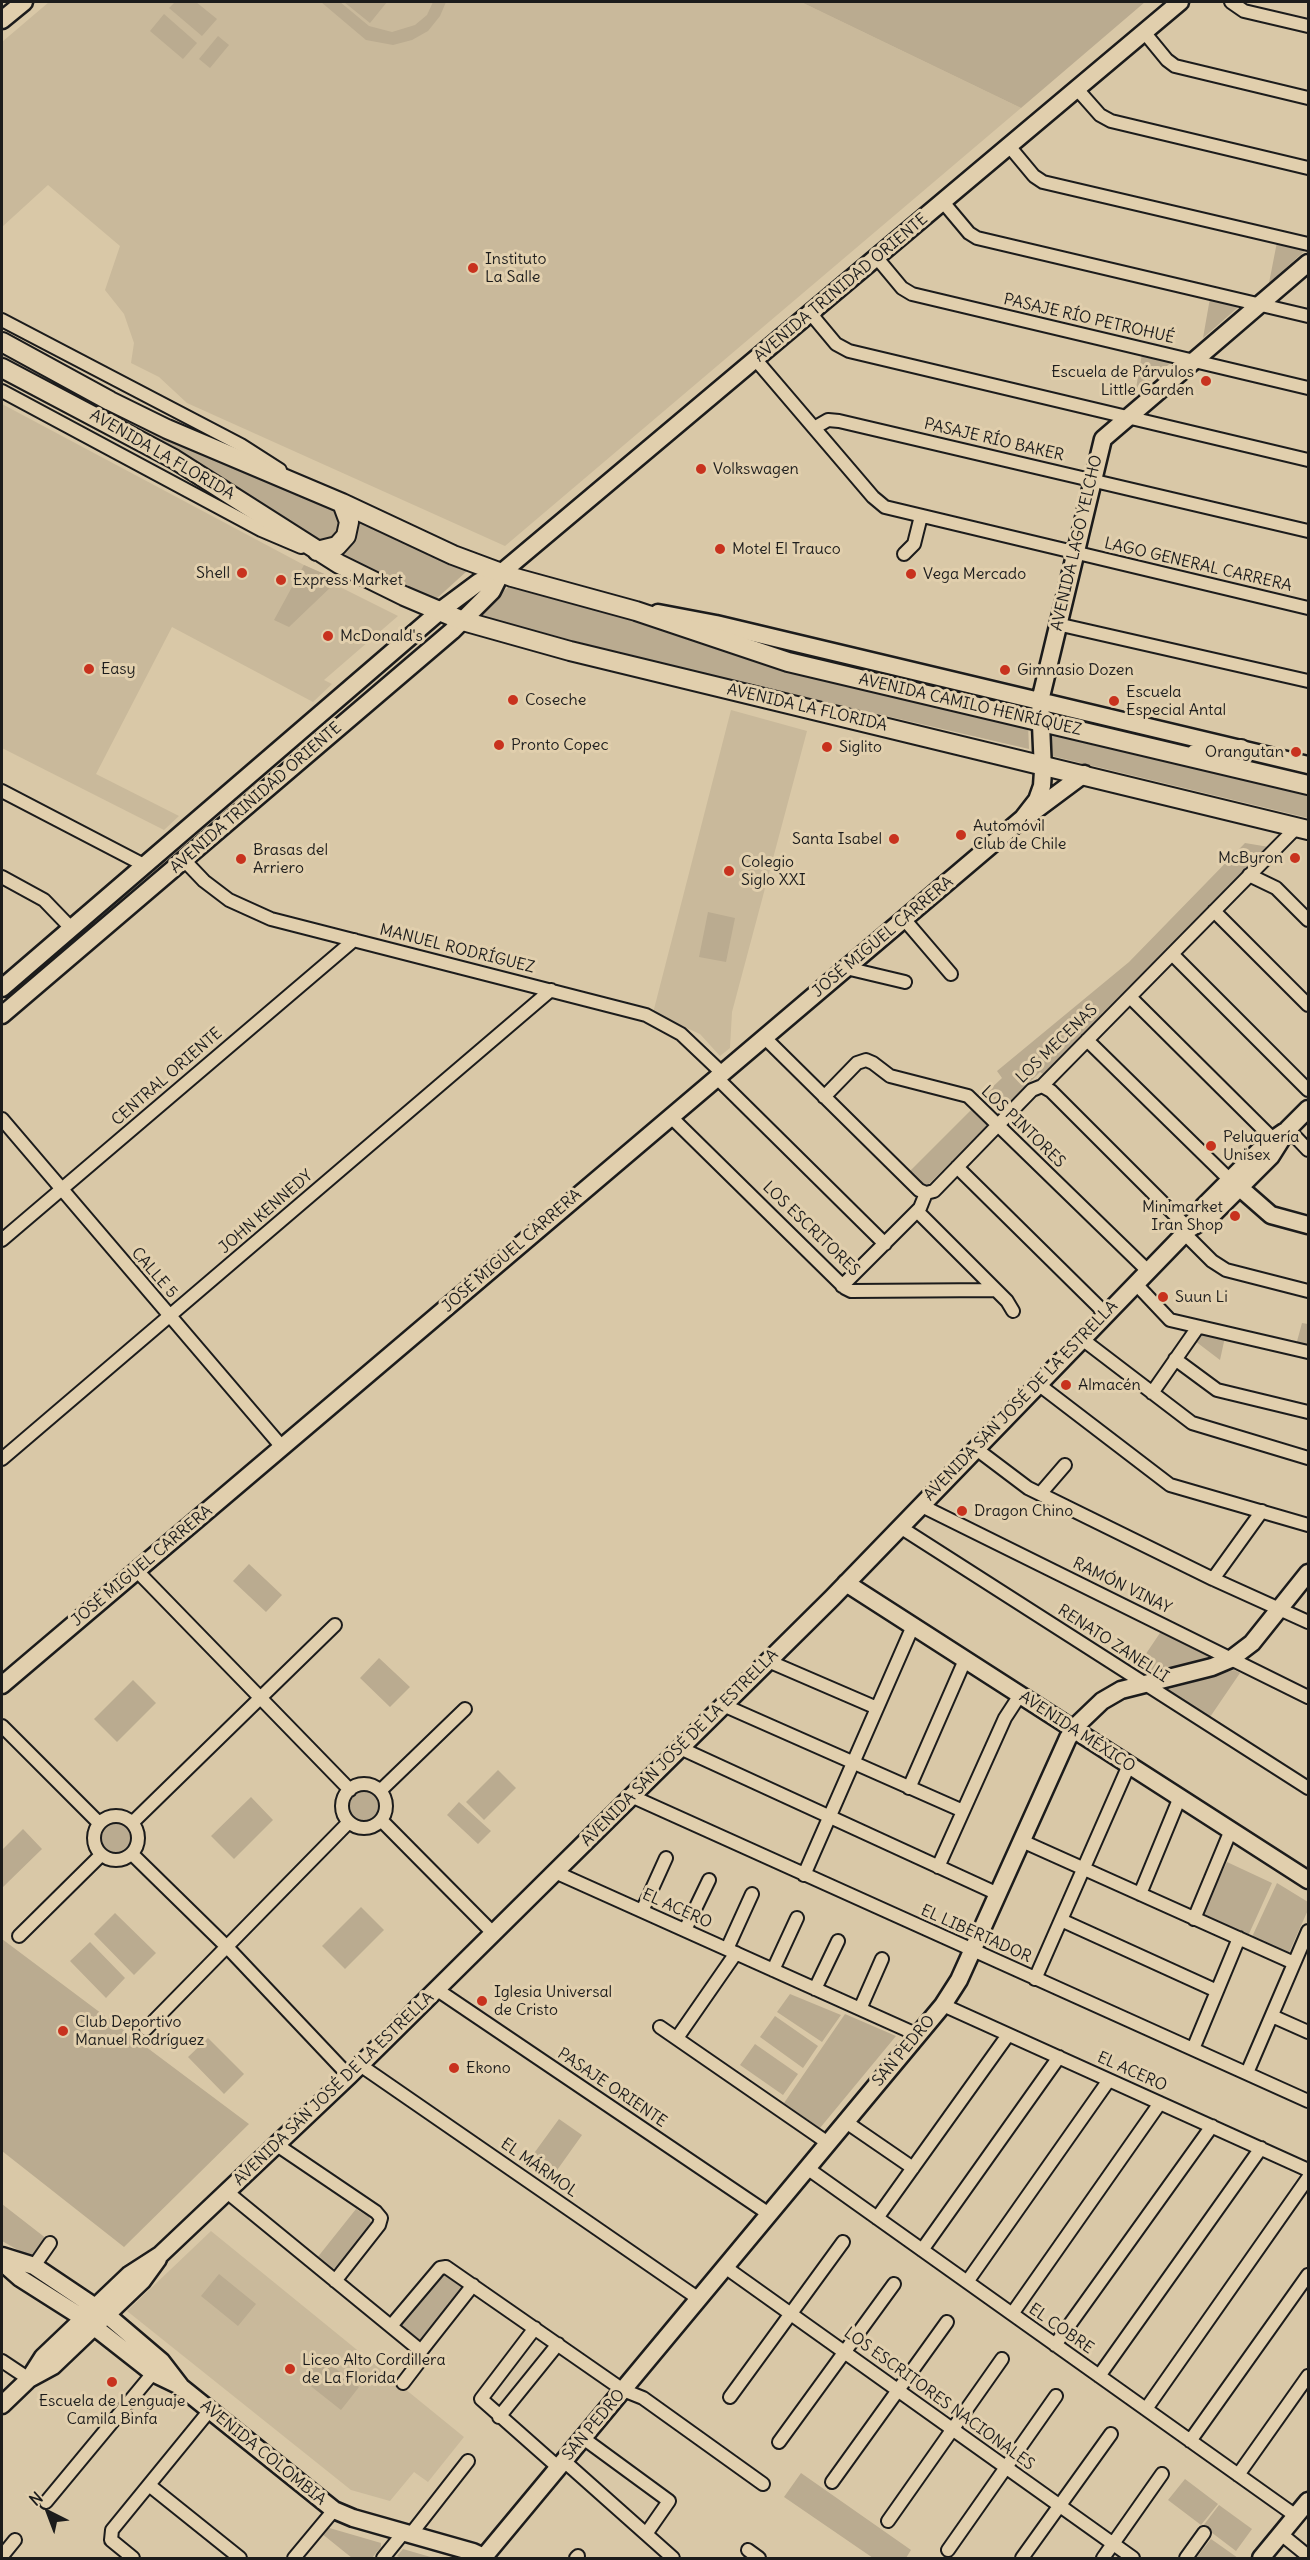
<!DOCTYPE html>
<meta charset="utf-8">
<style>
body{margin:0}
#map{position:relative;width:1310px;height:2560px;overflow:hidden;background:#d9c8a7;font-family:Delius,sans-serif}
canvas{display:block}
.frame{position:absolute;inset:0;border:3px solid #1c1c1c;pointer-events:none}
.north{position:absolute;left:18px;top:2482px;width:60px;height:60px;-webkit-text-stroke:4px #e1cfad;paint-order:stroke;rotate:318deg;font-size:16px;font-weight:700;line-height:24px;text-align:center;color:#1c1c1c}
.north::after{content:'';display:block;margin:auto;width:21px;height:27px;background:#1c1c1c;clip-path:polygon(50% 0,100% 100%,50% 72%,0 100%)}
</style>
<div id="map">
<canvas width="1310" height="2560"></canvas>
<div class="frame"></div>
<div class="north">N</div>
</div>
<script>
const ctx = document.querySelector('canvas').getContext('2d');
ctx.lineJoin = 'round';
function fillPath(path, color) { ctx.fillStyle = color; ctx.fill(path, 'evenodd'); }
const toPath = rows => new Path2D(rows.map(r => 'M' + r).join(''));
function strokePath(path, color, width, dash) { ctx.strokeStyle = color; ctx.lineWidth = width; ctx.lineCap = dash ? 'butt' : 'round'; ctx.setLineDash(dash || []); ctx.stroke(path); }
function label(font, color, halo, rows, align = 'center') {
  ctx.font = font + ' Delius,sans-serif'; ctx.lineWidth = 6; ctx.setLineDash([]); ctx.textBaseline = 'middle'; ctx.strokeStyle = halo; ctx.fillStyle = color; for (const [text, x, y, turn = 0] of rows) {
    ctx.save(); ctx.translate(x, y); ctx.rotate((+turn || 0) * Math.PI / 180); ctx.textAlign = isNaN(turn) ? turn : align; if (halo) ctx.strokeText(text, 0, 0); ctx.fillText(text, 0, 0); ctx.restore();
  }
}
fillPath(toPath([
 [49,2,801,2,1021,108,505,546,187,403,159,377,131,363,134,343,124,314,105,290,120,246,48,185,2,227,2,42],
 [2,404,304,565,331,577,334,584,398,616,324,680,332,684,313,702,172,627,96,774,179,816,164,830,2,748],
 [731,710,807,731,732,1012,730,1048,720,1056,700,1034,653,1013],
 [211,2231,464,2437,428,2482,414,2472,390,2501,351,2490,127,2311]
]), '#c9b99b');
fillPath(toPath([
 [175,2,196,2,217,19,202,36,169,8],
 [321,2,340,2,369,26,392,32,415,25,427,15,433,2,446,2,440,16,428,31,412,40,393,45,366,40],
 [344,2,387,2,370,23],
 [801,2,1145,2,1021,108],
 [164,14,197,43,183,59,150,31],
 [218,36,229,45,210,68,199,59],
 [1277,242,1308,248,1269,283],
 [1210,298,1243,303,1203,338],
 [2,347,299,494,467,571,435,600,324,546,115,418,39,377,2,360],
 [1142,354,1175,359,1135,394],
 [304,565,331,577,334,584,289,627,274,620],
 [508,587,684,634,753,661,1028,724,1029,749,653,662,478,615],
 [1052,730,1308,791,1308,818,1052,756],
 [1245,843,1269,847,1043,1074,1040,1072,1001,1111,985,1094,1002,1078,997,1071,1129,962],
 [708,912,735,918,726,962,699,957],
 [973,1108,989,1124,926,1187,910,1171],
 [1302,1323,1308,1324,1308,1349,1296,1345],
 [1202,1330,1225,1337,1220,1360,1195,1341],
 [249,1564,282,1595,266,1612,233,1581],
 [1162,1630,1219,1656,1140,1674,1135,1670],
 [379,1658,410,1687,390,1707,360,1678],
 [1234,1670,1240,1673,1208,1720,1163,1691],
 [133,1680,156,1703,117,1742,94,1719],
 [498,1770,516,1788,484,1820,466,1802],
 '348 1806a16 16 0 1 1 32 0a16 16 0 1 1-32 0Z',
 [251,1797,273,1820,234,1859,211,1836],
 [459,1802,491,1831,478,1844,447,1815],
 '98 1838a18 18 0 1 1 36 0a18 18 0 1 1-36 0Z',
 [23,1829,42,1849,2,1888,2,1850],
 [1227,1862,1272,1883,1248,1936,1202,1915],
 [1277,1883,1308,1902,1308,1910,1287,1957,1251,1939],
 [361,1907,384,1930,345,1969,322,1946],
 [115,1913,156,1953,134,1975,94,1934],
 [2,1939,249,2124,124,2247,2,2151],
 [90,1942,125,1978,106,1998,70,1961],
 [790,1994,841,2015,822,2042,777,2012],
 [845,2014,896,2036,820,2128,784,2103],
 [775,2016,818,2046,803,2068,760,2037],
 [208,2038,244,2074,224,2094,188,2057],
 [755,2044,798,2074,783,2095,740,2065],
 [559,2119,582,2135,555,2173,532,2156],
 [2,2204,47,2239,34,2259,2,2241],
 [356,2209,369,2217,372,2225,337,2267,332,2269,317,2258],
 [442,2271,464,2289,420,2343,398,2325],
 [219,2274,256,2304,238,2326,201,2296],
 [321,2357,359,2387,341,2410,303,2380],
 [801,2473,911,2550,906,2558,873,2558,784,2497],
 [1185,2479,1218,2504,1201,2525,1168,2500],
 [1219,2505,1252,2529,1236,2551,1203,2526],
 [326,2527,381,2543,381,2547,372,2558,352,2558,321,2533],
 [1211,2539,1238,2558,1196,2558],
 [403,2549,434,2558,401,2558,397,2556]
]), '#baab90');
const street = toPath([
 [1231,2,1244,11,1308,26],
 [1144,32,1167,60,1175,66,1308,98],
 [1077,89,1100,115,1111,121,1308,168],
 [1009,146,1034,176,1043,182,1308,244],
 [943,202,969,233,977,238,1308,316],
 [877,258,902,288,912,294,1308,388],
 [811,314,836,344,849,351,1308,460],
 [2,320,241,445,280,470],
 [756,360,873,497,885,507,1308,608],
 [2,391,261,530,301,547],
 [814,428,828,420,839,421,1308,531],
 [904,554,914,544,921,516],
 [1057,624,1308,681],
 [2,791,144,865],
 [184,860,204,881,229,900,271,919,646,1015,681,1034,721,1072],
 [1249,875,1276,888,1308,920],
 [2,877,44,900,71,928],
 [1214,911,1308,1005],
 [904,919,951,974],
 [1172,954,1308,1090],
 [846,968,905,982],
 [1130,997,1273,1139],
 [764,1037,919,1190,926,1193],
 [1087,1040,1230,1180],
 [716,1077,885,1244],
 [1042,1086,1051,1091,1189,1229],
 [824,1097,857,1063,866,1060,873,1063,890,1076,968,1096,1148,1271],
 [670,1116,845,1288,851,1291,996,1290],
 [2,1119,282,1447],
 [1288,1129,1308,1150],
 [957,1167,1106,1314],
 [917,1211,1007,1301,1013,1311],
 [1185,1234,1212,1261,1226,1270,1308,1291],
 [2,1240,354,940],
 [1136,1284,1170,1320,1308,1352],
 [842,1286,920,1208,926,1193,934,1191,1032,1090,1042,1086,1297,827],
 [1082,1339,1192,1423,1308,1458],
 [1175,1359,1217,1390,1308,1412],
 [1038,1384,1170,1485,1308,1525],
 [1152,1393,1198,1327],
 [975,1448,1028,1488,1213,1579,1308,1622],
 [2,1459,551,990],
 [1040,1494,1065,1465],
 [920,1505,1308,1697],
 [900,1527,1308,1788],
 [137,1571,350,1790],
 [1213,1579,1262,1511],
 [768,1661,877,1708],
 [723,1705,963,1811],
 [2,1726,99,1823],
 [680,1748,998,1894],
 '342 1806a22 22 0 1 1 44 0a22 22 0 1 1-44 0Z',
 [909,1788,965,1660],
 [380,1791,465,1709],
 [631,1796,1308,2101],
 '94 1838a22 22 0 1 1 44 0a22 22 0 1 1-44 0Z',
 [381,1820,493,1933],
 [132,1823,335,1625],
 [1022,1841,1294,1963],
 [132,1854,228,1948,349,2076],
 [938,1867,1005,1718,1020,1695],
 [555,1872,918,2035],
 [804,1875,913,1626],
 [1140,1894,1180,1797],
 [642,1911,666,1858],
 [1194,1919,1231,1830],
 [1061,1920,1217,1991],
 [685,1930,709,1880],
 [19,1936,101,1855],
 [727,1949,752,1894],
 [773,1970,797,1918],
 [1035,1979,1129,1765],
 [436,1989,769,2214],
 [815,1989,838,1941],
 [943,2005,1308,2170],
 [860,2009,882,1959],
 [1272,2016,1308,2032],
 [660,2027,828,2143],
 [146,2029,349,1822],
 [677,2038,736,1953],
 [1193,2049,1239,1938],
 [360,2065,699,2299],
 [1247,2073,1308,1931],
 [846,2122,913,2168],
 [277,2145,376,2212,381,2218,379,2225,335,2281],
 [807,2168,1296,2516],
 [227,2192,421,2351],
 [877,2218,1008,2035],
 [922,2250,1059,2057],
 [34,2266,50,2243],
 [725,2267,1133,2558],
 [967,2282,1109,2080],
 [1012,2314,1160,2103],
 [391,2326,440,2268,446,2267,623,2390,643,2398,763,2484],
 [535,2328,481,2399,559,2468],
 [1055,2345,1212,2126],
 [2,2361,29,2379],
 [1099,2376,1261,2148],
 [403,2383,419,2362,421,2351,473,2285],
 [730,2397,843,2242],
 [1146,2409,1308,2178],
 [499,2417,558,2344],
 [583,2438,669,2501,646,2534],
 [1190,2441,1308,2275],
 [779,2442,894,2284],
 [564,2461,673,2558],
 [1238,2475,1308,2376],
 [832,2482,947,2322],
 [149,2485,240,2558],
 [46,2502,153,2373],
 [888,2521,1002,2359],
 [411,2534,468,2461],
 [1281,2534,1308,2556],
 [748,2550,759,2558],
 [948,2550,1056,2396],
 [2,2556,15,2540],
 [133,2558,111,2540,112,2530,210,2410],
 [294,2558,334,2510],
 [383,2558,404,2532],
 [576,2558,578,2556],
 [1022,2558,1111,2434],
 [1103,2558,1162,2474],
 [1186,2558,1204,2533]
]);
const secondary = toPath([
 [2,20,24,2],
 [658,613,716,624,1308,765],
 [1029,815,1084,774],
 [2,988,440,611,479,582,501,573,1180,2],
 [2,1015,452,631,492,591,501,573],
 [1231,1180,1271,1215,1308,1225],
 [1190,1228,1204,1206,1265,1145,1284,1132],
 [846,1583,1308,1880],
 [2,1685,1023,818,1037,800,1042,786,1043,771,1040,701,1103,439,1308,263],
 [2,2256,34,2266,107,2315,161,2361,181,2387,334,2510,353,2518,473,2552,486,2558],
 [2,2262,20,2278,83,2318,153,2373,178,2385],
 [29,2379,43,2357,129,2275,160,2255,349,2076,832,1598,1189,1229,1212,1215,1271,1156,1288,1129,1308,1109],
 [2,2405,29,2379,53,2366,142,2281,158,2259],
 [483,2558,943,2005,959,1980,1068,1738,1079,1723,1102,1701,1121,1690,1212,1667,1231,1659,1252,1643,1308,1573],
 [1261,2558,1308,2501]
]);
const primary = toPath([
 [2,342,110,401,167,429,342,503,453,555,512,577,636,611,788,662,1308,785],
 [2,368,174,459,339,564,404,596,463,621,570,651,1308,830],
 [317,551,337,546,346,536,349,522,342,503],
 [1195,754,1241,749]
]);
strokePath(street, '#1c1c1c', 16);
strokePath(secondary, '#1c1c1c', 21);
strokePath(primary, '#1c1c1c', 22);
strokePath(street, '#e1cfad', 12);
strokePath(secondary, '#e1cfad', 16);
strokePath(primary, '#e1cfad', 18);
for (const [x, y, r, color] of [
 [473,268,6,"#c8321e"],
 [1206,381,6,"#c8321e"],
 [701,469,6,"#c8321e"],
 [720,549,6,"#c8321e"],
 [242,573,6,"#c8321e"],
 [911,574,6,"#c8321e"],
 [281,580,6,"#c8321e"],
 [328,636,6,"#c8321e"],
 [89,669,6,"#c8321e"],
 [1005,670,6,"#c8321e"],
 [513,700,6,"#c8321e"],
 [1114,701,6,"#c8321e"],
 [499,745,6,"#c8321e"],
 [827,747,6,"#c8321e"],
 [1296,752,6,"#c8321e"],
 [961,835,6,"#c8321e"],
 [894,839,6,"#c8321e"],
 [1295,858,6,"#c8321e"],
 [241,859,6,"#c8321e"],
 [729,871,6,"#c8321e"],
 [1211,1146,6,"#c8321e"],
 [1235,1216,6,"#c8321e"],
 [1163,1297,6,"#c8321e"],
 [1066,1385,6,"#c8321e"],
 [962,1511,6,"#c8321e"],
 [482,2001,6,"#c8321e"],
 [63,2031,6,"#c8321e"],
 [454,2068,6,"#c8321e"],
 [290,2369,6,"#c8321e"],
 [112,2382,6,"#c8321e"]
]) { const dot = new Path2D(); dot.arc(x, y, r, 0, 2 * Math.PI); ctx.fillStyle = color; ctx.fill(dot); strokePath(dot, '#e1cfad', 2); }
label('16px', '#1c1c1c', '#e1cfad', [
 ["Instituto",485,259],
 ["La Salle",485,277],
 ["Escuela de Párvulos",1194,372,"right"],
 ["Little Garden",1194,390,"right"],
 ["Volkswagen",713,469],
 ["Motel El Trauco",732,549],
 ["Shell",230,573,"right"],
 ["Vega Mercado",923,574],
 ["Express Market",293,580],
 ["McDonald's",340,636],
 ["Easy",101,669],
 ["Gimnasio Dozen",1017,670],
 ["Escuela",1126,692],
 ["Especial Antal",1126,710],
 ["Coseche",525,700],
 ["Pronto Copec",511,745],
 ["Siglito",839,747],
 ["Orangutan",1284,752,"right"],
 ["Automóvil",973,826],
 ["Club de Chile",973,844],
 ["Santa Isabel",882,839,"right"],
 ["Brasas del",253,850],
 ["Arriero",253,868],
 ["McByron",1283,858,"right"],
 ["Colegio",741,862],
 ["Siglo XXI",741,880],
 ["Peluquería",1223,1137],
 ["Unisex",1223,1155],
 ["Minimarket",1223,1207,"right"],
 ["Iran Shop",1223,1225,"right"],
 ["Suun Li",1175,1297],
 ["Almacén",1078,1385],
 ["Dragon Chino",974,1511],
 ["Iglesia Universal",494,1992],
 ["de Cristo",494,2010],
 ["Club Deportivo",75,2022],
 ["Manuel Rodríguez",75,2040],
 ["Ekono",466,2068],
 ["Liceo Alto Cordillera",302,2360],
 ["de La Florida",302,2378],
 ["Escuela de Lenguaje",112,2401,"center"],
 ["Camila Binfa",112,2419,"center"]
], 'left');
label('16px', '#1c1c1c', '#e1cfad', [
 ["AVENIDA TRINIDAD ORIENTE",841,288,-40],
 ["PASAJE RÍO PETROHUÉ",1089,319,13],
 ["PASAJE RÍO BAKER",994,440,13],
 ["AVENIDA LA FLORIDA",162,455,30],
 ["AVENIDA LAGO YELCHO",1077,543,-77],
 ["LAGO GENERAL CARRERA",1198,565,13],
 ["AVENIDA CAMILO HENRÍQUEZ",970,705,13],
 ["AVENIDA LA FLORIDA",807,708,13],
 ["AVENIDA TRINIDAD ORIENTE",256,798,-41],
 ["JOSÉ MIGUEL CARRERA",883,937,-40],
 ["MANUEL RODRÍGUEZ",457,949,14],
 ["LOS MECENAS",1057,1044,-44],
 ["CENTRAL ORIENTE",167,1077,-41],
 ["LOS PINTORES",1023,1127,44],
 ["JOHN KENNEDY",266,1212,-41],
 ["LOS ESCRITORES",811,1229,44],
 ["JOSÉ MIGUEL CARRERA",512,1251,-41],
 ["CALLE 5",154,1273,49],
 ["AVENIDA SAN JOSÉ DE LA ESTRELLA",1021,1401,-46],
 ["JOSÉ MIGUEL CARRERA",142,1566,-40],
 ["RAMÓN VINAY",1122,1586,26],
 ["RENATO ZANELLI",1113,1644,33],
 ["AVENIDA MÉXICO",1077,1732,33],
 ["AVENIDA SAN JOSÉ DE LA ESTRELLA",680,1748,-45],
 ["EL ACERO",677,1909,24],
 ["EL LIBERTADOR",976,1934,24],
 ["SAN PEDRO",904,2051,-50],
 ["EL ACERO",1132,2072,24],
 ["PASAJE ORIENTE",612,2088,34],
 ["AVENIDA SAN JOSÉ DE LA ESTRELLA",334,2089,-44],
 ["EL MÁRMOL",539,2168,35],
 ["EL COBRE",1061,2329,35],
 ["LOS ESCRITORES NACIONALES",939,2399,36],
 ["SAN PEDRO",594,2425,-50],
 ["AVENIDA COLOMBIA",263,2453,39]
]);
</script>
